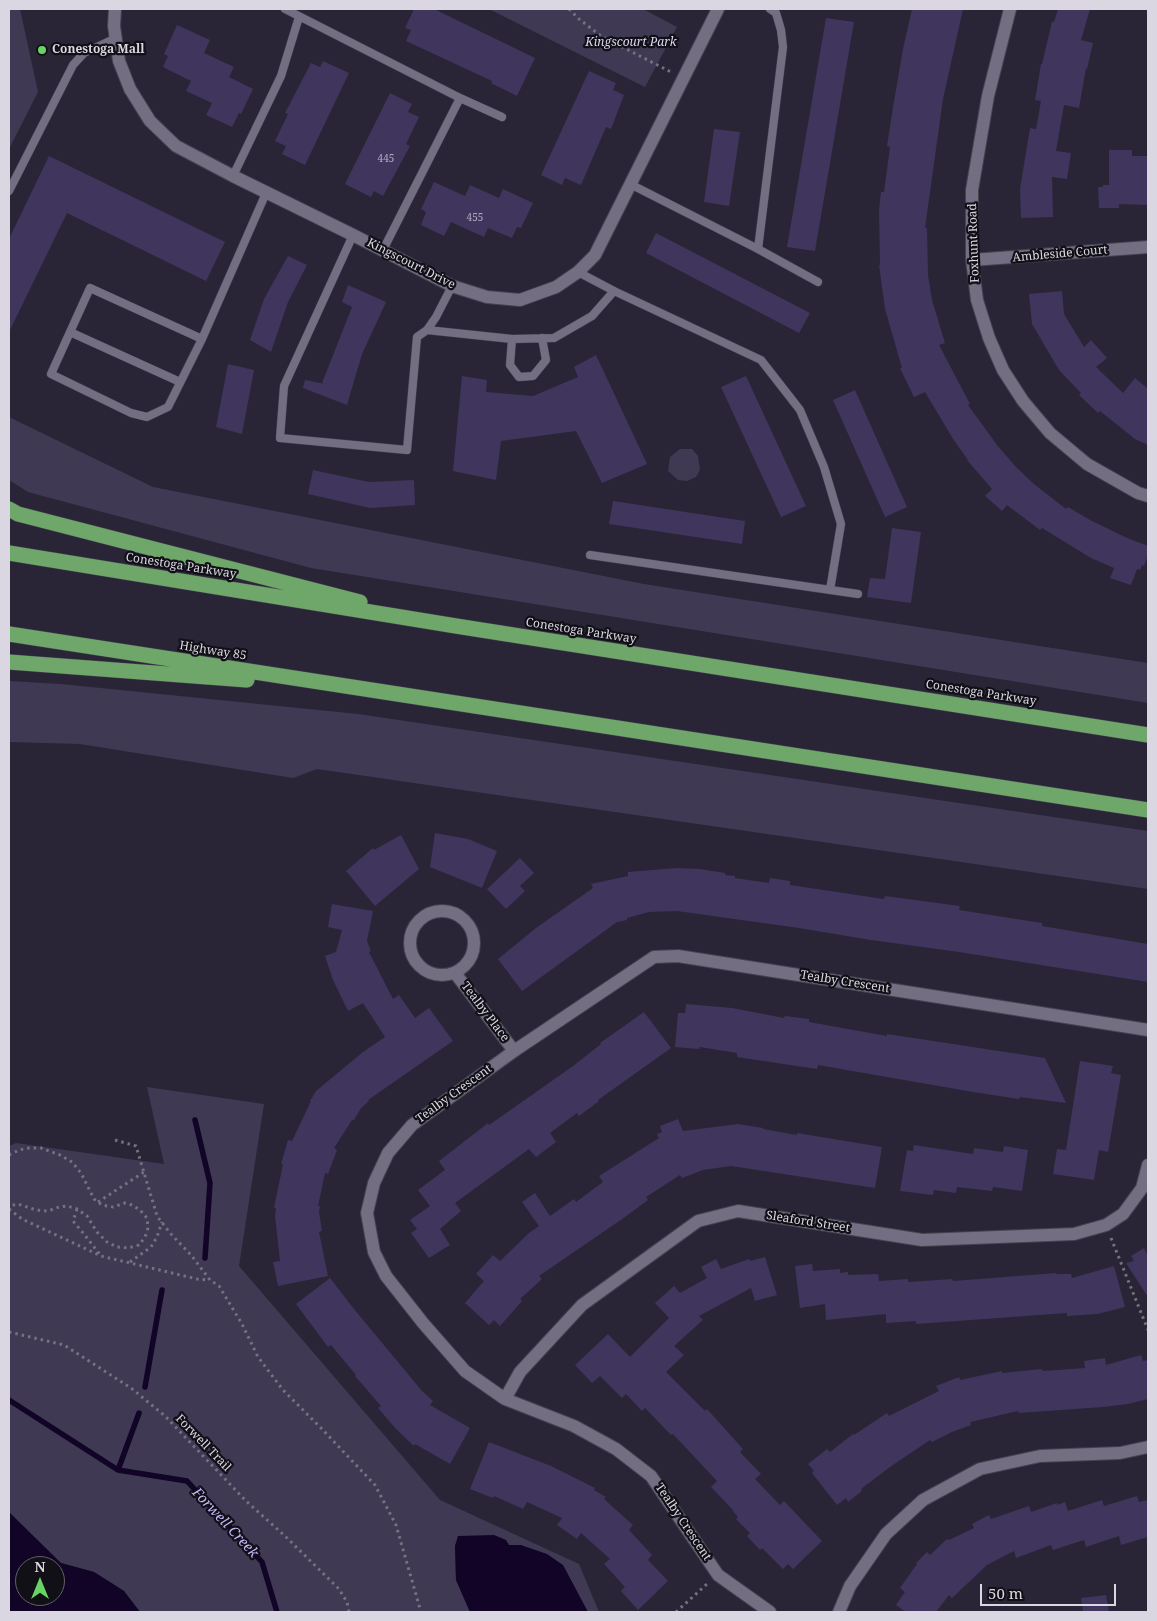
<!DOCTYPE html>
<style>
body{margin:0}
#map{position:relative;width:1157px;height:1621px;overflow:hidden;background:#292536;font-family:"Noto Serif",serif}
canvas{display:block}
.frame{position:absolute;inset:0;border:10px solid #dad7e2;pointer-events:none}
.north{position:absolute;left:15px;top:1556px;width:50px;height:50px;box-sizing:border-box;background:#111017;border:1px solid #616068;border-radius:50%;rotate:0deg;font-size:14px;font-weight:700;line-height:20px;text-align:center;color:#dad7e2}
.north::after{content:'';display:block;margin:auto;width:18px;height:22px;background:#68d465;clip-path:polygon(50% 0,100% 100%,50% 72%,0 100%)}
.scale{position:absolute;left:980px;top:1584px;width:136px;height:22px;box-sizing:border-box;border:2px solid #dad7e2;border-top:0;padding-left:6px;font-size:15px;line-height:18px;white-space:nowrap;color:#dad7e2;-webkit-text-stroke:4px #111017;paint-order:stroke}
</style>
<div id="map">
<canvas width="1157" height="1621"></canvas>
<div class="frame"></div>
<div class="north">N</div>
<div class="scale">50 m</div>
</div>
<script>
const ctx = document.querySelector('canvas').getContext('2d');
ctx.lineJoin = 'round';
function fillPath(path, color) { ctx.fillStyle = color; ctx.fill(path, 'evenodd'); }
const toPath = rows => new Path2D(rows.map(r => 'M' + r).join(''));
function strokePath(path, color, width, dash) { ctx.strokeStyle = color; ctx.lineWidth = width; ctx.lineCap = dash ? 'butt' : 'round'; ctx.setLineDash(dash || []); ctx.stroke(path); }
function label(font, color, halo, rows, align = 'center') {
  ctx.font = font + ' "Noto Serif",serif'; ctx.lineWidth = 4.5; ctx.setLineDash([]); ctx.textBaseline = 'middle'; ctx.strokeStyle = halo; ctx.fillStyle = color; for (const [text, x, y, turn = 0] of rows) {
    ctx.save(); ctx.translate(x, y); ctx.rotate((+turn || 0) * Math.PI / 180); ctx.textAlign = isNaN(turn) ? turn : align; if (halo) ctx.strokeText(text, 0, 0); ctx.fillText(text, 0, 0); ctx.restore();
  }
}
fillPath(toPath([
 [9,9,20,9,38,92,9,149],
 [489,9,643,9,677,27,645,87],
 [9,417,153,487,644,584,1148,663,1148,703,311,568,28,492,9,480],
 [680,449,692,449,698,456,700,470,696,477,687,481,678,480,668,471,670,457],
 [9,681,61,684,358,714,1148,831,1148,889,317,769,293,778,80,744,9,742],
 [147,1087,264,1104,239,1266,440,1500,579,1564,599,1612,588,1612,580,1599,521,1545,509,1545,459,1536,455,1546,456,1580,470,1612,140,1612,124,1591,94,1572,61,1563,13,1518,9,1512,9,1146,16,1143,164,1164]
]), '#3f3953');
fillPath(toPath([
 [9,1512,61,1563,94,1572,124,1591,140,1612,9,1612],
 [25,1566,55,1566,55,1596,25,1596],
 [494,1535,506,1540,509,1545,521,1545,547,1554,563,1565,588,1612,470,1612,456,1580,455,1546,458,1536]
]), '#110427');
strokePath(toPath([
 [195,1120,210,1183,205,1258],
 [145,1387,162,1290],
 [9,1400,118,1470,187,1481,262,1562,277,1612],
 [118,1470,139,1413]
]), '#110427', 5.5);
fillPath(toPath([
 [414,9,434,9,535,58,517,96,491,83,492,81,406,41,411,30,405,28],
 [912,9,963,9,943,99,925,228,927,228,928,275,932,300,945,343,939,345,970,404,968,405,997,445,1016,467,1034,484,1066,509,1068,507,1090,520,1127,538,1148,546,1148,555,1144,566,1142,565,1140,570,1137,569,1131,585,1110,578,1114,568,1091,558,1042,528,1040,530,1007,505,1002,511,985,496,992,489,967,460,968,460,953,439,925,392,914,397,900,368,902,368,885,309,879,265,880,265,879,210,881,192,884,192,890,147,887,146,893,107,903,49],
 [1058,9,1090,9,1081,40,1093,43,1087,69,1086,68,1079,108,1064,105,1056,151,1071,153,1067,179,1052,177,1053,217,1021,218,1020,189,1030,128,1036,129,1041,101,1035,100,1041,64,1042,64,1052,22,1054,22],
 [826,18,854,22,815,251,787,247],
 [177,25,210,40,204,53,234,67,229,77,253,89,241,114,239,113,232,127,206,115,212,103,186,91,191,81,163,67,168,56,164,54],
 [323,61,349,73,305,165,282,154,286,146,275,141,288,114,285,113,311,63,320,67],
 [589,71,616,83,613,90,624,95,611,129,606,127,581,185,565,178,562,185,541,175],
 [390,93,412,104,408,112,419,117,406,144,410,146,383,196,374,191,371,197,345,184],
 [714,129,740,132,729,206,704,202],
 [1109,150,1132,150,1132,156,1148,156,1148,205,1119,204,1119,208,1099,208,1098,187,1103,187,1103,185,1109,185],
 [49,156,225,242,206,281,67,213,9,332,9,239],
 [434,182,465,196,470,185,499,198,503,189,533,203,521,228,517,227,512,238,488,228,484,237,451,222,444,236,421,225,426,212,421,209],
 [656,233,810,313,799,333,646,253],
 [288,256,307,265,288,302,271,352,250,340,264,299],
 [348,285,386,302,362,354,347,405,303,388,305,380,325,384,322,383,352,307,342,302],
 [1062,291,1064,314,1084,347,1091,340,1107,358,1096,367,1123,393,1135,378,1148,389,1148,445,1135,439,1100,411,1098,413,1079,395,1081,393,1059,370,1032,324,1029,294],
 [596,355,647,464,602,483,576,431,501,441,496,480,453,471,462,376,487,380,486,392,533,396,578,377,574,367],
 [228,364,254,370,242,434,216,427],
 [746,376,806,506,781,517,721,387],
 [855,390,907,507,885,517,833,400],
 [313,470,369,482,414,480,415,505,370,508,308,494],
 [613,501,745,521,742,544,609,524],
 [892,528,921,532,911,603,867,597,870,578,885,579],
 [435,833,468,839,497,851,482,888,430,867],
 [401,835,419,869,375,906,346,871,373,848,374,850],
 [520,858,534,873,520,886,525,891,506,909,487,889],
 [677,868,700,869,725,873,725,875,735,876,735,878,769,883,770,878,790,881,790,885,884,899,885,896,960,906,959,910,1042,923,1042,926,1148,944,1148,982,959,952,871,940,799,928,677,911,649,912,627,918,627,920,617,922,522,991,498,959,536,928,593,888,591,884,628,876,628,872],
 [332,904,373,911,367,941,371,951,369,952,393,999,399,995,415,1018,429,1008,453,1041,368,1100,369,1101,361,1108,354,1120,352,1120,334,1148,337,1150,328,1174,325,1173,318,1206,320,1206,319,1212,322,1231,319,1232,328,1276,278,1286,273,1262,280,1261,275,1216,276,1208,274,1208,283,1164,281,1164,288,1140,292,1141,311,1101,310,1101,316,1091,363,1052,385,1037,363,1003,348,1011,333,980,325,956,336,952,342,930,328,927],
 [686,1004,732,1008,784,1018,785,1016,809,1019,809,1022,887,1036,887,1034,1045,1058,1066,1103,1020,1097,1019,1099,973,1092,818,1065,817,1069,737,1057,737,1053,700,1047,699,1049,675,1047,678,1013,685,1013],
 [644,1012,671,1048,598,1100,599,1101,579,1116,577,1113,550,1133,556,1142,536,1157,529,1149,455,1203,461,1211,440,1229,450,1245,429,1258,411,1233,417,1229,410,1220,430,1206,418,1190,445,1170,439,1161,488,1123,489,1125,502,1116,573,1066,601,1044,600,1043],
 [1080,1061,1113,1066,1111,1073,1121,1075,1108,1152,1099,1150,1094,1180,1053,1174,1057,1149,1066,1150],
 [678,1119,683,1131,738,1124,763,1128,763,1129,797,1135,797,1133,882,1147,875,1188,731,1166,703,1170,682,1178,680,1175,646,1197,648,1200,625,1217,539,1276,542,1279,520,1299,522,1301,500,1326,494,1320,489,1325,465,1303,484,1281,476,1274,493,1255,500,1261,529,1233,539,1226,522,1202,535,1193,550,1216,574,1199,576,1202,603,1182,599,1176,659,1138,657,1134,662,1132,660,1126],
 [914,1145,973,1154,974,1148,1003,1152,1004,1146,1028,1150,1022,1191,993,1187,992,1191,957,1187,956,1193,934,1190,933,1195,900,1191,907,1150,913,1151],
 [1144,1248,1148,1256,1148,1297,1126,1263,1134,1261,1131,1256],
 [765,1257,777,1295,755,1301,751,1288,699,1316,703,1320,674,1346,684,1355,666,1372,705,1411,707,1409,743,1449,740,1452,761,1474,755,1479,780,1505,784,1501,822,1541,793,1569,788,1564,783,1569,762,1548,760,1550,747,1536,750,1533,736,1519,738,1517,732,1510,733,1510,711,1487,717,1481,673,1434,671,1435,645,1408,642,1411,626,1394,622,1398,600,1376,592,1383,575,1365,608,1334,630,1357,669,1318,655,1303,674,1286,680,1293,707,1278,701,1267,716,1259,721,1269,749,1259,750,1261],
 [812,1264,813,1271,840,1269,840,1273,848,1272,848,1275,878,1274,879,1281,908,1279,908,1282,938,1280,952,1279,953,1281,980,1279,1056,1273,1056,1274,1071,1274,1072,1278,1114,1266,1125,1307,1097,1314,1067,1316,1067,1313,916,1324,916,1321,886,1323,886,1314,826,1320,825,1304,800,1308,795,1266],
 [330,1278,354,1309,422,1391,433,1401,430,1405,470,1428,450,1464,415,1444,414,1446,396,1429,378,1408,381,1406,355,1376,356,1375,331,1345,328,1347,296,1304],
 [1141,1355,1143,1361,1148,1360,1148,1399,1128,1404,1103,1407,1019,1413,1018,1411,970,1422,971,1425,952,1432,932,1442,930,1440,890,1467,861,1489,862,1491,848,1502,846,1498,837,1505,812,1473,814,1471,808,1464,827,1449,830,1452,853,1434,854,1435,887,1413,889,1416,939,1391,936,1386,959,1377,960,1380,1002,1371,1002,1373,1042,1369,1043,1371,1085,1368,1084,1361,1105,1358,1106,1365],
 [489,1442,551,1466,595,1488,594,1490,606,1497,604,1499,633,1525,629,1530,652,1555,648,1560,668,1581,638,1610,621,1591,625,1587,604,1564,610,1559,581,1533,577,1539,557,1525,562,1518,527,1502,523,1509,494,1496,493,1498,470,1489],
 [1137,1496,1139,1502,1148,1500,1148,1537,1121,1545,1119,1536,1086,1547,1084,1540,1053,1550,1051,1545,1016,1558,1014,1551,987,1565,952,1598,949,1595,936,1612,906,1612,896,1605,905,1592,900,1588,917,1564,916,1563,927,1552,930,1555,947,1539,949,1540,974,1528,972,1524,989,1515,991,1519,1029,1506,1031,1512,1057,1503,1057,1505,1065,1502,1068,1511,1102,1500,1104,1506],
 [1106,1595,1109,1612,1083,1612,1081,1598]
]), '#40355d');
const service = toPath([
 [285,9,460,98,502,117],
 [233,176,281,76,299,17],
 [630,184,758,249,818,282],
 [9,191,73,65,84,53,116,38],
 [353,235,284,386,280,438,407,450,417,337,427,330,436,317,452,286],
 [758,249,783,47,781,30,776,13,770,9],
 [383,250,460,98],
 [578,272,614,291,761,360,800,410,824,467,841,524,830,590],
 [427,330,512,339,554,338,592,316,614,291],
 [70,332,180,382],
 [202,339,90,288,51,374,131,413,147,417,168,407,202,339,266,193],
 [512,339,510,365,519,377,533,376,546,360,542,338],
 [590,555,858,594]
]);
const minor = toPath([
 [115,9,114,26,119,61,130,89,150,121,176,146,233,176,353,235,452,286,487,297,520,300,556,287,578,272,595,255,718,9],
 [1010,9,988,96,972,190,972,260,977,300,989,338,1003,370,1023,401,1050,433,1087,464,1138,493,1148,496],
 [972,260,1148,247],
 '410 943a32 32 0 1 1 64 0a32 32 0 1 1-64 0Z',
 [455,973,514,1051],
 [505,1399,520,1372,582,1305,698,1221,738,1211,922,1240,1074,1234,1106,1225,1123,1214,1142,1188,1148,1165],
 [770,1612,718,1575,651,1476,616,1449,574,1426,505,1399,465,1371,423,1323,386,1276,374,1252,367,1213,374,1183,388,1153,412,1125,514,1051,654,957,678,956,1148,1030],
 [839,1612,850,1586,886,1534,923,1500,980,1469,1040,1456,1120,1453,1148,1447]
]);
const motorway = toPath([
 [9,509,18,514,360,602],
 [9,553,456,626,1148,735],
 [9,634,1148,810],
 [9,662,247,680]
]);
strokePath(service, '#464250', 9);
strokePath(minor, '#464250', 14);
strokePath(motorway, '#464250', 16);
strokePath(toPath([
 [569,9,579,19,601,36,671,72],
 [115,1140,136,1146,157,1216,170,1233,191,1255,210,1280,219,1286,242,1324,258,1357,283,1390,321,1428,375,1485,396,1525,421,1612],
 [9,1155,19,1150,29,1148,41,1148,60,1155,72,1162,81,1173,94,1199,102,1205,113,1207,125,1203,132,1205,140,1210,147,1218,148,1228,145,1237,139,1245,128,1248,117,1247,107,1242,97,1232,87,1216,77,1209,67,1206,59,1207,48,1211,36,1210,18,1204,9,1206],
 [98,1202,144,1172],
 [9,1209,22,1219,101,1256,197,1279,209,1280],
 [77,1209,73,1221,84,1234,101,1256],
 [1111,1238,1148,1330],
 [130,1262,151,1247,157,1237,162,1222],
 [9,1332,64,1345,131,1388,165,1416,246,1501,285,1536,339,1589,347,1602,349,1612],
 [676,1612,707,1584]
]), '#757280', 3, [2.5, 4]);
strokePath(service, '#736e82', 8);
strokePath(minor, '#736e82', 12);
strokePath(motorway, '#6fa76b', 15);
for (const [x, y, r, color] of [
 [42,50,5,"#68d465"]
]) { const dot = new Path2D(); dot.arc(x, y, r, 0, 2 * Math.PI); ctx.fillStyle = color; ctx.fill(dot); strokePath(dot, '#111017', 2); }
label('10px', '#b4aec1', null, [
 ["445",386,159],
 ["455",475,218]
]);
label('italic 12px', '#ddd7f4', '#111017', [
 ["Kingscourt Park",631,43]
]);
label('bold 12px', '#dad7e2', '#111017', [
 ["Conestoga Mall",52,50]
], 'left');
label('12px', '#dad7e2', '#111017', [
 ["Foxhunt Road",974,243,-92],
 ["Ambleside Court",1060,254,-5],
 ["Kingscourt Drive",411,264,27],
 ["Conestoga Parkway",181,566,9],
 ["Conestoga Parkway",581,631,9],
 ["Highway 85",213,651,9],
 ["Conestoga Parkway",981,693,9],
 ["Tealby Crescent",845,982,9],
 ["Tealby Place",485,1012,53],
 ["Tealby Crescent",454,1094,-36],
 ["Sleaford Street",808,1222,9],
 ["Forwell Trail",203,1443,46],
 ["Tealby Crescent",683,1522,56]
]);
label('italic 14px', '#c6b5fb', '#111017', [
 ["Forwell Creek",225,1523,47]
]);
</script>
